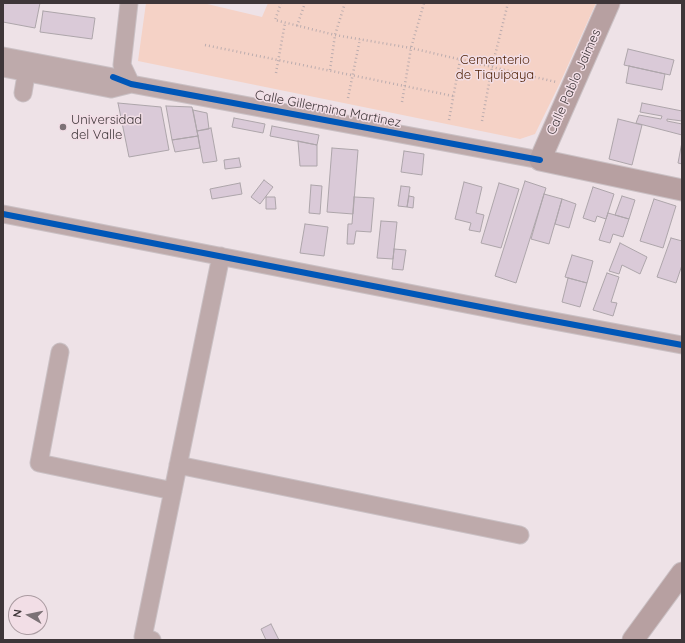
<!DOCTYPE html>
<style>
body{margin:0}
#map{position:relative;width:685px;height:643px;overflow:hidden;background:#eee2e7;font-family:Quicksand,sans-serif}
canvas{display:block}
.frame{position:absolute;inset:0;border:4px solid #3e3639;pointer-events:none}
.north{position:absolute;left:8px;top:595px;width:40px;height:40px;box-sizing:border-box;background:#f2dee6;border:1px solid #aa9ba1;border-radius:50%;rotate:279deg;font-size:11px;font-weight:700;line-height:16px;text-align:center;color:#3e3639}
.north::after{content:'';display:block;margin:auto;width:14px;height:18px;background:#7c7276;clip-path:polygon(50% 0,100% 100%,50% 72%,0 100%)}
</style>
<div id="map">
<canvas width="685" height="643"></canvas>
<div class="frame"></div>
<div class="north">N</div>
</div>
<script>
const ctx = document.querySelector('canvas').getContext('2d');
ctx.lineJoin = 'round';
function fillPath(path, color) { ctx.fillStyle = color; ctx.fill(path, 'evenodd'); }
const toPath = rows => new Path2D(rows.map(r => 'M' + r).join(''));
function strokePath(path, color, width, dash) { ctx.strokeStyle = color; ctx.lineWidth = width; ctx.lineCap = dash ? 'butt' : 'round'; ctx.setLineDash(dash || []); ctx.stroke(path); }
function label(font, color, halo, rows, align = 'center') {
  ctx.font = font + ' Quicksand,sans-serif'; ctx.lineWidth = 3; ctx.setLineDash([]); ctx.textBaseline = 'middle'; ctx.strokeStyle = halo; ctx.fillStyle = color; for (const [text, x, y, turn = 0] of rows) {
    ctx.save(); ctx.translate(x, y); ctx.rotate((+turn || 0) * Math.PI / 180); ctx.textAlign = isNaN(turn) ? turn : align; if (halo) ctx.strokeText(text, 0, 0); ctx.fillText(text, 0, 0); ctx.restore();
  }
}
fillPath(toPath([
 [146,3,203,3,262,17,268,3,596,3,560,83,535,134,520,139,138,61]
]), '#f5d2c6');
const building = toPath([
 [3,3,40,3,35,28,3,22,3,3],
 [43,11,95,18,92,39,40,32,43,11],
 [628,49,674,60,670,75,624,65,628,49],
 [629,66,665,74,662,90,626,83,629,66],
 [118,103,161,107,169,150,129,157,118,103],
 [642,103,682,111,682,121,667,119,667,121,682,124,682,135,636,123,639,115,661,119,662,116,640,112,642,103],
 [166,106,192,107,198,136,172,140,166,106],
 [193,110,207,113,209,129,197,131,193,110],
 [234,118,265,124,263,133,232,127,234,118],
 [618,119,642,125,632,165,609,159,618,119],
 [272,126,319,135,317,145,270,136,272,126],
 [211,128,217,161,203,163,197,131,211,128],
 [198,136,200,148,175,152,172,140,198,136],
 [298,141,317,145,317,166,300,166,298,141],
 [682,142,682,164,678,163,682,142],
 [332,148,358,150,353,214,327,212,332,148],
 [404,151,424,154,422,175,401,172,404,151],
 [239,158,241,167,225,169,224,160,239,158],
 [264,180,273,187,260,204,251,197,264,180],
 [525,181,546,188,516,283,495,276,525,181],
 [464,182,482,187,476,213,484,215,480,232,469,230,471,223,455,219,464,182],
 [240,183,242,194,212,199,210,189,240,183],
 [499,183,519,189,501,248,481,243,499,183],
 [311,185,322,186,320,214,309,213,311,185],
 [401,186,410,187,407,207,398,206,401,186],
 [593,187,614,194,606,219,597,216,595,222,583,218,593,187],
 [544,194,562,199,549,244,531,239,544,194],
 [409,196,414,197,413,208,407,207,409,196],
 [622,196,635,200,629,219,615,215,622,196],
 [266,197,275,197,276,209,266,209,266,197],
 [354,197,374,198,371,232,356,231,354,244,347,244,348,224,352,224,354,197],
 [562,199,576,204,569,228,555,224,562,199],
 [654,199,676,206,663,248,640,241,654,199],
 [608,213,629,219,623,237,613,234,610,243,599,240,608,213],
 [381,221,397,222,393,259,377,258,381,221],
 [305,224,328,227,324,256,300,253,305,224],
 [671,238,682,241,682,265,676,283,657,277,671,238],
 [620,243,647,257,640,274,622,265,619,274,609,271,620,243],
 [394,249,406,250,403,270,392,269,394,249],
 [572,255,593,261,587,283,565,277,572,255],
 [607,273,619,277,611,302,617,303,613,316,593,310,607,273],
 [568,278,587,283,580,307,562,302,568,278],
 [271,624,279,640,266,640,261,629,271,624]
]);
fillPath(building, '#dacad8');
strokePath(building, '#ada5aa', 1);
const minor = toPath([
 [129,3,122,65,131,84],
 [3,56,113,77,131,84,540,160],
 [3,68,111,89,131,84],
 [23,93,28,63],
 [3,214,527,316,682,345],
 [60,352,39,463,173,491],
 [178,465,520,535],
 [152,640,143,637,221,256]
]);
const major = toPath([
 [609,3,540,160,682,190],
 [633,640,682,573]
]);
strokePath(minor, '#cac0c4', 19);
strokePath(major, '#cac0c4', 23);
strokePath(toPath([
 [281,3,275,20,335,35,411,48,556,82],
 [297,26,305,3],
 [205,45,453,96],
 [330,70,335,35,345,3],
 [276,73,285,23],
 [348,98,360,39],
 [402,102,411,48,424,3],
 [449,120,460,60],
 [482,121,492,67,508,3]
]), '#bbacae', 2.5, [1, 3]);
strokePath(minor, '#beaaab', 17);
strokePath(major, '#b7a0a1', 21);
strokePath(toPath([
 [113,77,131,84,540,160],
 [3,214,527,316,682,345]
]), '#0057b8', 6);
for (const [x, y, r, color] of [
 [63,127,4,"#7c7276"]
]) { const dot = new Path2D(); dot.arc(x, y, r, 0, 2 * Math.PI); ctx.fillStyle = color; ctx.fill(dot); strokePath(dot, '#f2dee6', 1.5); }
label('13px', '#4c1d01', '#f2dee6', [
 ["Cementerio",495,60],
 ["de Tiquipaya",495,75]
]);
label('13px', '#3e3639', '#f2dee6', [
 ["Calle Pablo Jaimes",574,82,-66],
 ["Calle Gillermina Martinez",328,109,11]
]);
label('13px', '#3e3639', '#f2dee6', [
 ["Universidad",71,120],
 ["del Valle",71,135]
], 'left');
</script>
